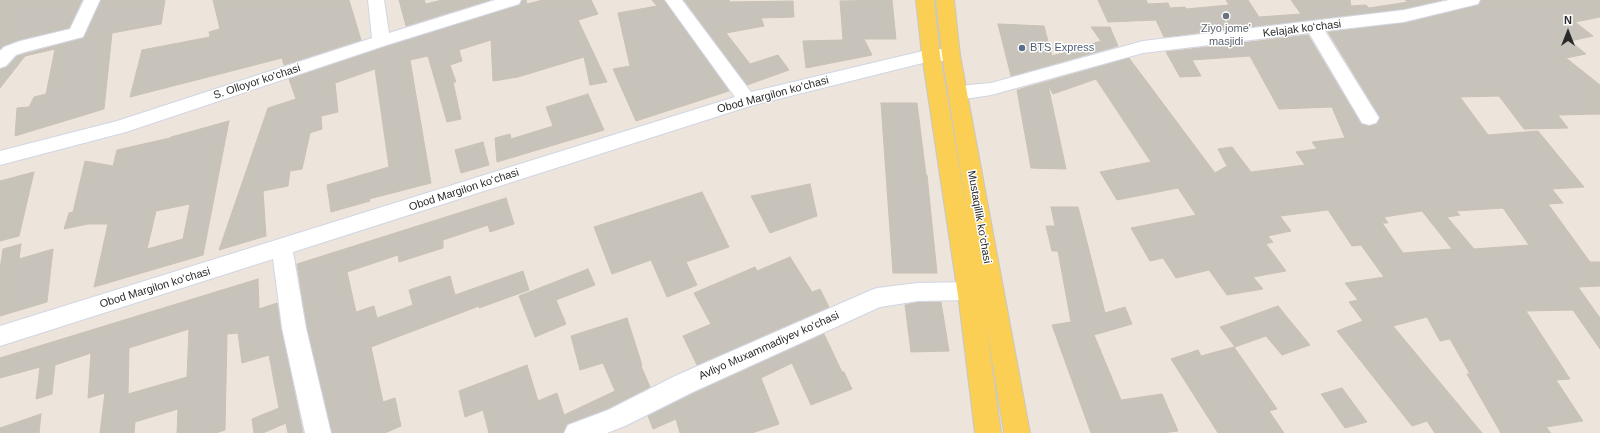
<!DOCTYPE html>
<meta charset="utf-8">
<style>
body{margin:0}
#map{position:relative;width:1600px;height:433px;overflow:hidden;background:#ede5db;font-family:Helvetica,sans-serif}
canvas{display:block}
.north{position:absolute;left:1548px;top:12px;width:40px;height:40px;-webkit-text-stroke:3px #fff;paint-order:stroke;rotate:0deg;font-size:11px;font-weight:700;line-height:16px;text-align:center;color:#2a2a2a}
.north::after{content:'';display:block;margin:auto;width:14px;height:18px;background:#2a2a2a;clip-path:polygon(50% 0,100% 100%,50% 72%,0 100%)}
</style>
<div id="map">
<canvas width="1600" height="433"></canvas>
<div class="north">N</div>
</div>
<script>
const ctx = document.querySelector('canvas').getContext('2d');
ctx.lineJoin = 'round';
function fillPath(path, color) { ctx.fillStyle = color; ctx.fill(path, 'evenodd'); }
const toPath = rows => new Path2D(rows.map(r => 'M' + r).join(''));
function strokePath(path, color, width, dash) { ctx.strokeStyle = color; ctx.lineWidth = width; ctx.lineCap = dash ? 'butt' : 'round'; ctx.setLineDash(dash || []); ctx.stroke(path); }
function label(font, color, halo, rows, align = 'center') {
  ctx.font = font + ' Helvetica,sans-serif'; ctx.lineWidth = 3; ctx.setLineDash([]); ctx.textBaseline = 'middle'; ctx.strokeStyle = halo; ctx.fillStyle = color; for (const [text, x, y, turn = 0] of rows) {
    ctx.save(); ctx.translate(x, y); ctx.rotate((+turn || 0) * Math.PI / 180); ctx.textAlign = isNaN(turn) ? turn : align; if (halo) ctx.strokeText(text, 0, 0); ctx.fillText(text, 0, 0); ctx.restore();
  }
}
const building = toPath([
 [0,0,82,0,69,28,20,40,3,46,0,49,0,0],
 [101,0,165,0,161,24,112,33,104,109,15,136,17,108,29,107,34,97,46,94,55,49,25,56,0,88,0,69,7,67,17,56,83,38,101,0],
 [213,0,349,0,361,40,284,65,282,58,130,97,142,50,210,37,209,32,220,29,213,0],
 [399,0,424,0,426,4,442,0,490,0,406,26,399,0],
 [522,0,526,0,527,4,543,0,591,0,598,14,578,20,607,82,590,85,584,57,518,77,493,81,491,40,459,50,462,61,450,65,456,82,453,82,461,119,447,122,428,56,410,60,431,183,369,199,370,201,331,212,327,185,389,167,375,69,335,83,338,112,321,116,322,129,310,133,302,169,290,171,288,186,263,191,266,236,219,250,268,108,296,99,289,79,387,46,519,5,522,0],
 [652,0,664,0,729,91,636,121,613,69,630,66,618,13,657,6,652,0],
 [684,0,729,0,730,2,793,1,794,17,761,18,764,26,726,33,750,64,778,55,789,70,747,85,684,0],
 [892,0,896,39,864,39,872,55,806,68,803,41,843,40,840,1,892,0],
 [1098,0,1146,0,1148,4,1168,3,1170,8,1185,7,1186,9,1229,5,1226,0,1248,0,1259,17,1301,14,1291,0,1350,0,1351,6,1366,5,1369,8,1408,2,1405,0,1442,0,1404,9,1164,37,1156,20,1108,22,1098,0],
 [1481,0,1600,0,1600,17,1575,22,1593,36,1570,41,1586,54,1566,58,1600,85,1600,114,1558,115,1568,128,1524,129,1499,96,1460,97,1488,135,1538,131,1584,187,1552,189,1563,203,1548,204,1590,262,1600,262,1600,286,1578,287,1600,318,1600,349,1573,310,1526,311,1570,379,1556,380,1583,421,1546,427,1551,433,1501,433,1467,374,1470,374,1450,339,1440,341,1427,317,1393,326,1482,433,1435,433,1427,421,1412,426,1337,331,1363,321,1349,302,1358,300,1345,283,1384,277,1361,245,1352,246,1328,210,1280,216,1291,231,1268,236,1273,242,1266,244,1286,271,1253,277,1263,289,1227,295,1209,270,1176,278,1163,258,1150,261,1131,228,1196,215,1178,188,1117,200,1100,172,1151,162,1096,79,1053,94,1048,85,1066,169,1031,168,1017,90,1129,58,1215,173,1227,166,1218,149,1232,147,1251,172,1305,165,1296,152,1317,149,1312,142,1345,138,1332,107,1279,109,1250,56,1192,60,1201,76,1180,77,1166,52,1308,35,1361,124,1369,126,1377,124,1380,117,1328,32,1404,23,1478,5,1481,0],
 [1503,208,1529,245,1474,249,1447,217,1460,215,1456,211,1503,208],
 [1422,211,1452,249,1403,253,1382,223,1388,223,1384,217,1422,211],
 [998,24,1044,26,1052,56,1101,41,1091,27,1110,27,1118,46,1011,76,998,24],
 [588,94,604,130,497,162,495,138,510,134,511,139,553,126,546,107,588,94],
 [881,103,917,103,926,175,927,175,937,273,893,273,881,103],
 [229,121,203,255,94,287,108,224,88,224,64,229,69,213,73,212,85,161,113,166,117,150,170,138,171,137,229,121],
 [190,204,183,239,147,249,156,211,190,204],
 [483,142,489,165,461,173,455,150,483,142],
 [34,172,19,236,0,241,0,181,34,172],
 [810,184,817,216,770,233,751,196,810,184],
 [702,192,729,247,686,262,697,285,667,297,651,260,612,274,594,227,702,192],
 [506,198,514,224,490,232,488,225,443,240,443,248,399,262,398,255,347,272,356,312,374,306,377,318,413,305,409,290,450,276,455,295,523,271,529,290,479,308,479,306,371,347,383,402,395,398,401,426,385,433,332,433,307,328,297,264,506,198],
 [1051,207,1078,207,1105,313,1125,307,1132,324,1094,335,1121,400,1162,394,1178,431,1162,433,1091,433,1052,325,1071,322,1058,251,1052,251,1046,226,1055,226,1051,207],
 [21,244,19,259,53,249,47,302,0,316,0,269,3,249,21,244],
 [790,257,812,292,820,289,829,307,697,365,683,336,711,324,694,293,755,267,757,271,790,257],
 [588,269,595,285,556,300,566,324,535,337,519,296,588,269],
 [258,279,259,309,277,303,281,328,303,433,288,433,286,423,263,433,254,433,252,419,279,408,269,355,242,363,238,333,227,334,225,430,216,433,177,433,178,409,135,422,134,433,100,433,105,393,88,398,91,353,55,365,52,394,36,399,40,367,0,378,0,358,258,279],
 [189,329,187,377,128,394,129,348,189,329],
 [918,302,941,302,949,351,911,352,905,305,918,302],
 [1278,306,1310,345,1282,355,1266,336,1235,347,1220,327,1278,306],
 [627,318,642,365,641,366,650,387,607,409,567,424,563,433,489,433,483,410,465,417,459,391,527,365,538,401,557,393,564,415,615,391,603,363,580,370,571,336,627,318],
 [824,334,842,372,844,372,852,389,811,405,792,363,761,378,779,424,752,433,680,433,676,419,653,429,648,416,694,393,824,334],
 [1234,347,1277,409,1269,411,1284,433,1218,433,1171,359,1198,350,1201,356,1234,347],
 [1342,388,1367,422,1345,428,1321,394,1342,388],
 [41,414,39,433,0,433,0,428,41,414]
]);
fillPath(building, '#c8c3ba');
strokePath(building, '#c9c1b5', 1);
const minor = toPath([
 [84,0,100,0,83,37,25,52,16,55,6,66,0,68,0,51,4,47,20,41,70,29,84,0],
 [368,0,384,0,389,33,495,0,521,0,519,4,387,45,126,132,0,165,0,151,117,121,372,38,368,0],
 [665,0,682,0,751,92,931,49,951,49,957,51,960,55,957,59,951,61,931,61,750,106,293,252,306,328,331,433,305,433,282,328,273,259,0,346,0,326,735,97,665,0],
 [1449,0,1480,0,1478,4,1404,22,1325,31,1379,118,1376,123,1369,125,1362,123,1309,33,1143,53,991,95,958,100,951,98,949,93,951,88,958,86,991,83,1143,41,1404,10,1449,0],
 [969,282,977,284,980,291,977,298,969,300,918,301,880,307,693,392,625,426,607,433,564,433,568,425,608,410,675,376,869,291,877,288,918,283,969,282]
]);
const major = toPath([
 [916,0,934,0,940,55,969,223,942,55,936,0,954,0,960,55,1030,433,1004,433,986,324,1001,433,975,433,959,302,922,55,916,0]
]);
strokePath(minor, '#d0d5e4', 2);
strokePath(major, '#c8c8c8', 2);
fillPath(minor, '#fff');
fillPath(major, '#facf53');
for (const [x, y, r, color] of [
 [1226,16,4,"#6b7280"],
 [1022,48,4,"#5c6f8a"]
]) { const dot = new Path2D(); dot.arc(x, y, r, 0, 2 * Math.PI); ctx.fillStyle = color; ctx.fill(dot); strokePath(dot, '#fff', 1.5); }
label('11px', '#5b616d', '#fff', [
 ["Ziyo jome'",1226,29],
 ["masjidi",1226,42]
]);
label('11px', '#2a2a2a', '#fff', [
 ["Kelajak koʻchasi",1302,29,-7],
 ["S. Olloyor ko'chasi",257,82,-18],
 ["Obod Margilon koʻchasi",773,95,-15],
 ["Obod Margilon koʻchasi",464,190,-18],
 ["Mustaqillik koʻchasi",979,217,80],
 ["Obod Margilon koʻchasi",155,288,-17],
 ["Avliyo Muxammadiyev koʻchasi",769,346,-24]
]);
label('11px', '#4e5e75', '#fff', [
 ["BTS Express",1030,48]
], 'left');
</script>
